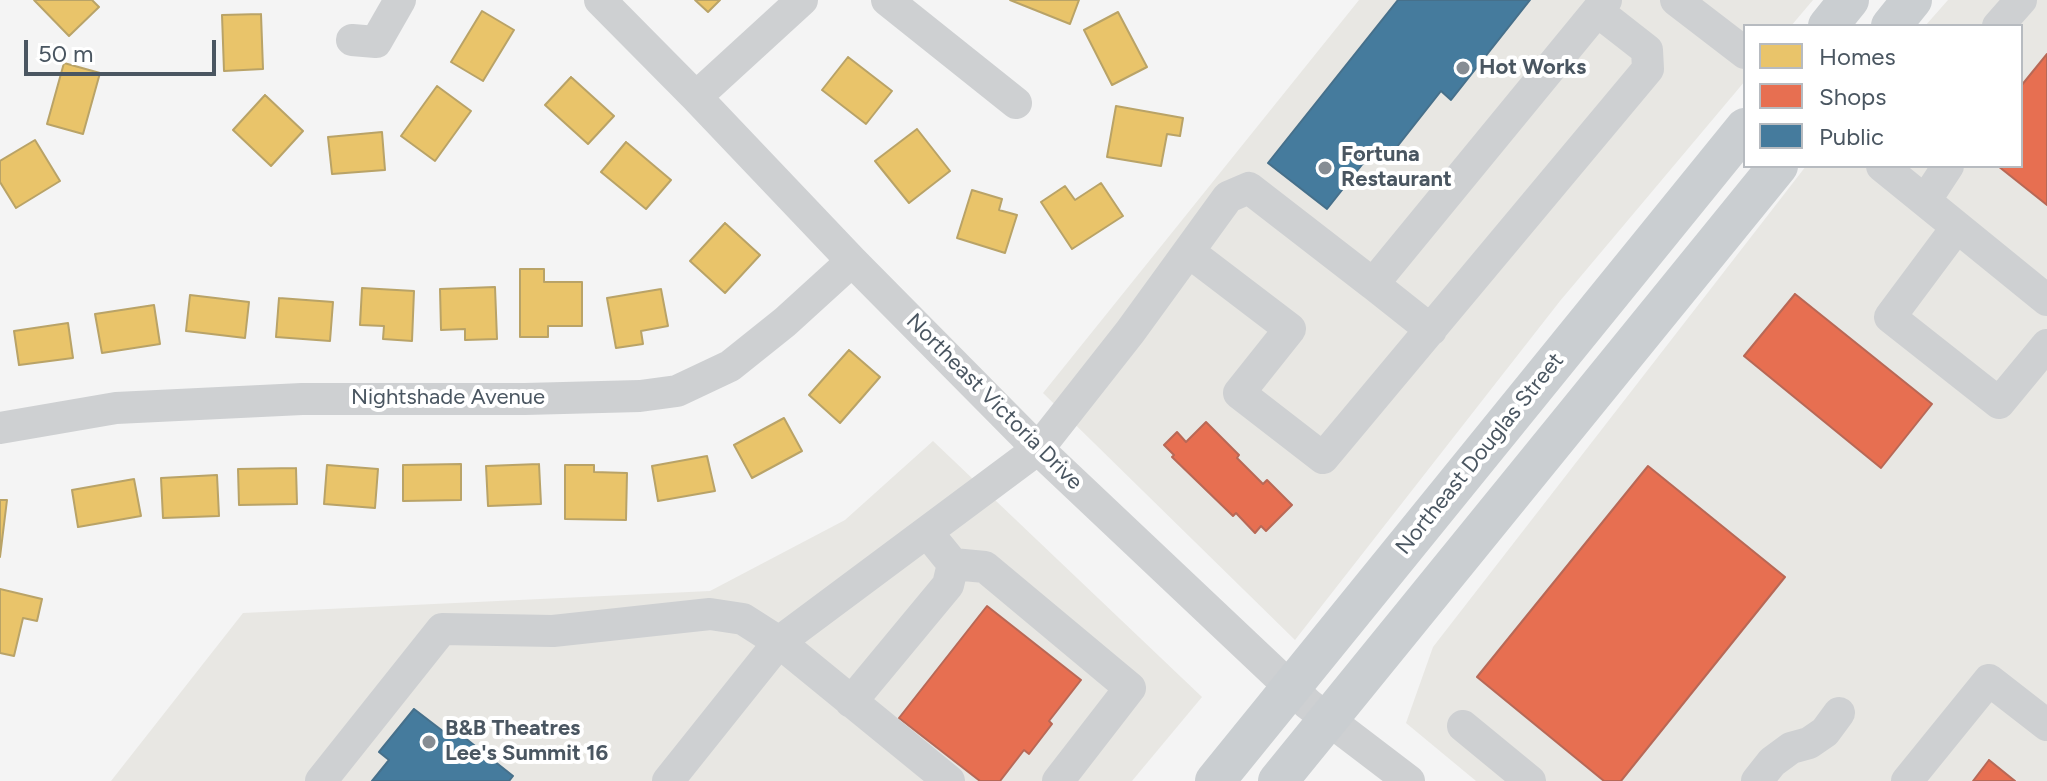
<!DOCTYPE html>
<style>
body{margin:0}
#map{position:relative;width:2047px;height:781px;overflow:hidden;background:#f4f4f4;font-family:Figtree,sans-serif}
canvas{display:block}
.legend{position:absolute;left:1743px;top:24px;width:280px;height:144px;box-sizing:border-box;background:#fff;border:2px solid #b7bbc0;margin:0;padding:10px 14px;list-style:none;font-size:24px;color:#4a5661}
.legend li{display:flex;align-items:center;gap:16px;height:40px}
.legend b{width:40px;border:2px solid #b7bbc0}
.scale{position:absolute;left:24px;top:40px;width:192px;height:36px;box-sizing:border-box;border:4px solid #4a5661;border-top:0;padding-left:10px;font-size:24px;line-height:28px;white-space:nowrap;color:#4a5661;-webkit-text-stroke:6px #fff;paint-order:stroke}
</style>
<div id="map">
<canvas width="2047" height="781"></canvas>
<ul class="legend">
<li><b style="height:22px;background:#e9c46a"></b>Homes</li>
<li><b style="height:22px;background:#e76f51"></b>Shops</li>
<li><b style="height:22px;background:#457b9d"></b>Public</li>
</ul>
<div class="scale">50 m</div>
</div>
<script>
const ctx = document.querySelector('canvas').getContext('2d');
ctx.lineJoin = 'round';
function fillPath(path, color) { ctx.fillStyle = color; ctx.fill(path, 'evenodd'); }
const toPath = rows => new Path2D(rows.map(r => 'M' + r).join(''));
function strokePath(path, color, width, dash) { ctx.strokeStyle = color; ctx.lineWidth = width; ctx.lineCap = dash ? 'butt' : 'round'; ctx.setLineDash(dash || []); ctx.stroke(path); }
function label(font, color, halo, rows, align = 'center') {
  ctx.font = font + ' Figtree,sans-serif'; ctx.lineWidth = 8; ctx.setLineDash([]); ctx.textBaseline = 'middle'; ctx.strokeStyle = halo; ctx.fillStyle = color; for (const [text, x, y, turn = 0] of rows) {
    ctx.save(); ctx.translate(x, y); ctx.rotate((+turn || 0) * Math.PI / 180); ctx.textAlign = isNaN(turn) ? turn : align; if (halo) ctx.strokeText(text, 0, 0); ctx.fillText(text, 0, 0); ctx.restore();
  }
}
fillPath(toPath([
 [1359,0,1813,0,1791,26,1745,26,1745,81,1560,301,1295,640,1043,393],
 [1948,0,2047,0,2047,781,1476,781,1406,723,1433,647,1806,166,2021,166,2021,26,1925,26],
 [933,441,1202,697,1132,781,111,781,243,613,710,591,845,520]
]), '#e8e7e3');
const homes = toPath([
 [34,0,92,0,99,7,69,36,34,0],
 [695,0,720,0,708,12,695,0],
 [1010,0,1079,0,1070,24,1010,0],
 [482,11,514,30,483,81,451,62,482,11],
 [1118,12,1147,67,1112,85,1084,30,1118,12],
 [261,14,263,69,224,71,222,15,261,14],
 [848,57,892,91,866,124,822,90,848,57],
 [64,63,100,73,83,134,47,124,64,63],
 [571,77,614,116,588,144,545,105,571,77],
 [437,86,471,111,435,161,401,136,437,86],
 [265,95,303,131,271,166,233,130,265,95],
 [1116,106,1183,118,1180,136,1167,134,1161,166,1107,157,1116,106],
 [917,129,950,171,909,203,875,161,917,129],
 [382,132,385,170,332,174,328,137,382,132],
 [35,140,60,181,16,208,0,182,0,161,35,140],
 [626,142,671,180,646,209,601,172,626,142],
 [1101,183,1123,216,1072,249,1041,202,1065,186,1075,200,1101,183],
 [972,190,1002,199,999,210,1017,215,1005,253,957,238,972,190],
 [725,223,760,255,725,293,690,261,725,223],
 [520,269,544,269,544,282,582,282,582,326,548,326,548,337,520,337,520,269],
 [495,287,497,339,465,340,465,329,441,330,440,289,495,287],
 [362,288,414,291,412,341,383,339,384,326,360,325,362,288],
 [661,289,668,326,641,331,643,344,616,348,607,298,661,289],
 [190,295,249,302,245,338,186,331,190,295],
 [279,298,333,302,330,341,276,337,279,298],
 [154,305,160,344,102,353,95,314,154,305],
 [68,323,73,358,19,365,14,331,68,323],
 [849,350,880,377,840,423,809,395,849,350],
 [784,418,802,451,752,478,734,445,784,418],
 [707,456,715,491,658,501,652,466,707,456],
 [461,464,461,500,403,501,403,465,461,464],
 [539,464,541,504,488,506,486,466,539,464],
 [327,465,378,469,375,508,324,504,327,465],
 [565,465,594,465,594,472,627,473,626,520,565,519,565,465],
 [296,468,297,504,239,505,238,469,296,468],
 [217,475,219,516,163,518,161,478,217,475],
 [134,479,141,516,78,527,72,490,134,479],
 [0,500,7,500,0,557,0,500],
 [0,589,42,599,37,621,23,618,14,656,0,653,0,589]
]);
fillPath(homes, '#e9c46a');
strokePath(homes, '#b9a367', 2);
const shops = toPath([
 [2047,54,2047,205,1998,166,2021,166,2021,86,2047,54],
 [1795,294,1932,404,1881,468,1744,356,1795,294],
 [1206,422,1239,455,1237,458,1263,484,1267,480,1292,505,1266,531,1261,526,1255,533,1236,513,1233,516,1172,457,1174,455,1164,445,1177,432,1186,442,1206,422],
 [1648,466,1785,577,1621,781,1604,781,1477,677,1648,466],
 [987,606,1081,680,1049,721,1052,724,1029,754,1024,750,1000,781,980,781,899,718,987,606],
 [1989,760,2015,781,1973,781,1989,760]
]);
fillPath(shops, '#e76f51');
strokePath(shops, '#b86856', 2);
const public = toPath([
 [1398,0,1530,0,1451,100,1441,91,1389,157,1376,147,1327,209,1268,163,1398,0],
 [414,709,444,732,450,726,513,776,509,781,372,781,389,760,379,752,414,709]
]);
fillPath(public, '#457b9d');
strokePath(public, '#46708b', 2);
strokePath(toPath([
 [600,0,696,97,852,261,1038,449,1308,704,1409,781],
 [887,0,1016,103],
 [1676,0,1745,53],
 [1998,26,2021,0],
 [352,40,376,42,400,0],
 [696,97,802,0],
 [1882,166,2047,300],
 [1925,201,1948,166],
 [1957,227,1890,317,1999,403,2047,345],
 [1189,252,1290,329,1239,393,1323,458,1648,69,1647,50,1597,11],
 [1373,284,1431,330],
 [0,428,116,408,302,399,525,399,640,396,677,391,730,366,785,322,852,261],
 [927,532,953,564,985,567,1130,688,1058,781],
 [851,702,948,585,953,564],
 [1463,726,1530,781],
 [321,781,442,629,553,631,710,614,743,619,779,642,949,781],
 [668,781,779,642,1038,449,1130,332,1228,197,1249,188,1373,284,1606,0],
 [1757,781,1772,762,1791,748,1809,743,1825,732,1839,713],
 [1907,781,1989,680,2047,725]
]), '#ced0d2', 32);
strokePath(toPath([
 [1828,26,1849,0],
 [1891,26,1912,0],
 [1215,781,1745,128],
 [1278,781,1778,166]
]), '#caced1', 40);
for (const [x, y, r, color] of [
 [1463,68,8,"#868d94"],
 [1325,168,8,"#868d94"],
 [429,742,8,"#868d94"]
]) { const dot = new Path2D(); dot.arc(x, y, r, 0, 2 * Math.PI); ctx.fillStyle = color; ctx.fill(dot); strokePath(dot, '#fff', 3); }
label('bold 22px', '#4a5661', '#fff', [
 ["Hot Works",1479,68],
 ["Fortuna",1341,155],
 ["Restaurant",1341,180],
 ["B&B Theatres",445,729],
 ["Lee's Summit 16",445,754]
], 'left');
label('22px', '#4a5661', '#fff', [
 ["Nightshade Avenue",448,398],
 ["Northeast Victoria Drive",994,402,45],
 ["Northeast Douglas Street",1480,454,-51]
]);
</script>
